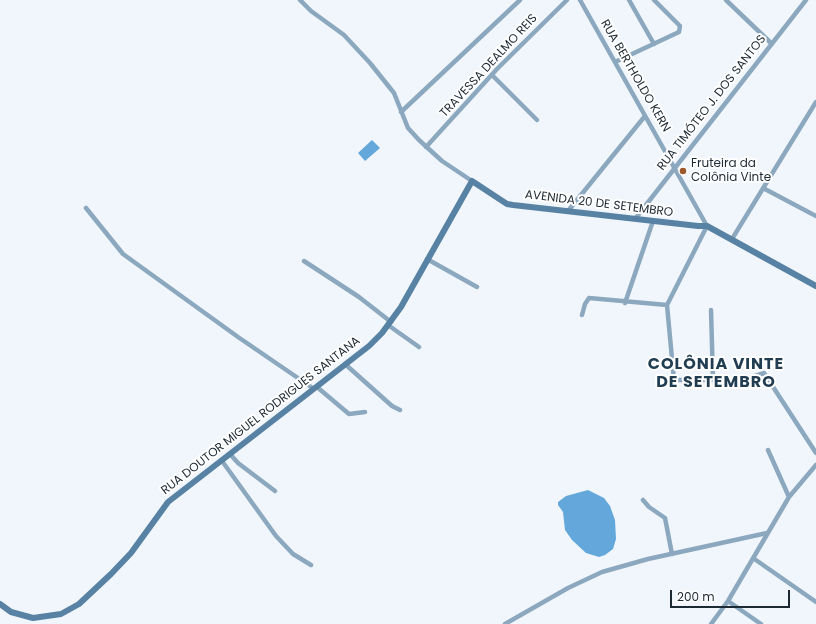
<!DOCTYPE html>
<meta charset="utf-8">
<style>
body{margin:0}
#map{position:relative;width:816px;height:624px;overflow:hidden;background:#f0f6fc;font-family:Poppins,sans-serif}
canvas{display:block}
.scale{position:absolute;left:670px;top:590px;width:120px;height:18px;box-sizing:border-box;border:2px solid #1d2933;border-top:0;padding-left:5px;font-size:12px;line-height:14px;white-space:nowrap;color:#1d2933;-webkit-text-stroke:3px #fff;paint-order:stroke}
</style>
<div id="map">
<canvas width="816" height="624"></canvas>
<div class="scale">200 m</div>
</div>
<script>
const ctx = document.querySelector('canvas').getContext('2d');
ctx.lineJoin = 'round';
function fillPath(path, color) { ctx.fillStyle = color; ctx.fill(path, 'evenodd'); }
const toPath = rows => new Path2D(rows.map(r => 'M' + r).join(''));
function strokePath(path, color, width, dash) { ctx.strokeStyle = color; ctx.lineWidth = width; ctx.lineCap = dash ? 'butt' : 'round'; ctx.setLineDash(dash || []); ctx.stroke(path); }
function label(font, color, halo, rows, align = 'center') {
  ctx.font = font + ' Poppins,sans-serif'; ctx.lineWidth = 4; ctx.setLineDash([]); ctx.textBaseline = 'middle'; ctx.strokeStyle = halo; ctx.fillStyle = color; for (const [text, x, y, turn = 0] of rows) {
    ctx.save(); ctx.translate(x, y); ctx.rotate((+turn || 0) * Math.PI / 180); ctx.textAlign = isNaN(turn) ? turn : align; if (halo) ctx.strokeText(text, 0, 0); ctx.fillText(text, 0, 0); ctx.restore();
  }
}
fillPath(toPath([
 [372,140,380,148,365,161,358,153],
 [588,490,604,498,610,506,615,520,616,539,613,549,605,555,599,557,586,553,572,540,565,530,563,512,558,505,558,502,566,496]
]), '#64a8db');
strokePath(toPath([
 [300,0,311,11,344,35,370,63,394,93,408,128,419,140,442,161,472,181],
 [580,0,707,226,667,305,674,380,713,380,738,382,764,373,816,453],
 [629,0,654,44],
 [726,0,772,44],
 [615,62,679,32,680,26,654,0],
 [492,75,537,120],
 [401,112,520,0],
 [426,147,497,69,567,0],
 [763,188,816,216],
 [86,208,123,254,238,337,314,389],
 [568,211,645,116],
 [635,219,806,0],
 [732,239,816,102],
 [427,259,477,287],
 [304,261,359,297,391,322],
 [625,303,653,221],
 [711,310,713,380],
 [582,315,585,304,589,298,667,305],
 [388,325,419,347],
 [345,364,392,406,400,410],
 [317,387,349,414,365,412],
 [768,450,789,497],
 [230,454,238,463,275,491],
 [222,461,276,536,293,554,311,565],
 [643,500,649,507,665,518,672,554],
 [753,558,816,602],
 [728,601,761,624],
 [505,624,568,588,602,572,648,559,767,533],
 [711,624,728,601,789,497,816,465]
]), '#8ca8bf', 4.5);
strokePath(toPath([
 [0,604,11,612,33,618,61,614,79,604,111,574,131,553,168,502,369,346,382,333,401,307,472,181,507,204,513,205,698,226,707,226,816,286]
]), '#5882a3', 6);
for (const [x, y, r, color] of [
 [683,171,4,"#9c5829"]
]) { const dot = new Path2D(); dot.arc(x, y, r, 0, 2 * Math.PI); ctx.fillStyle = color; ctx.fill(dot); strokePath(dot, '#fff', 1.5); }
label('12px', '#1d2933', '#fff', [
 ["TRAVESSA DEALMO REIS",489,66,-47],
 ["RUA BERTHOLDO KERN",635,76,60],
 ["RUA TIMÓTEO J. DOS SANTOS",712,103,-52],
 ["AVENIDA 20 DE SETEMBRO",599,204,7],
 ["RUA DOUTOR MIGUEL RODRIGUES SANTANA",261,416,-38]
]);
label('12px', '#1d2933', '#fff', [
 ["Fruteira da",691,164],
 ["Colônia Vinte",691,178]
], 'left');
ctx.letterSpacing = '1px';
label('bold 16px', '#213d52', '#fff', [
 ["COLÔNIA VINTE",716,365],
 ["DE SETEMBRO",716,383]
]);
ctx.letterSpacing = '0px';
</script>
